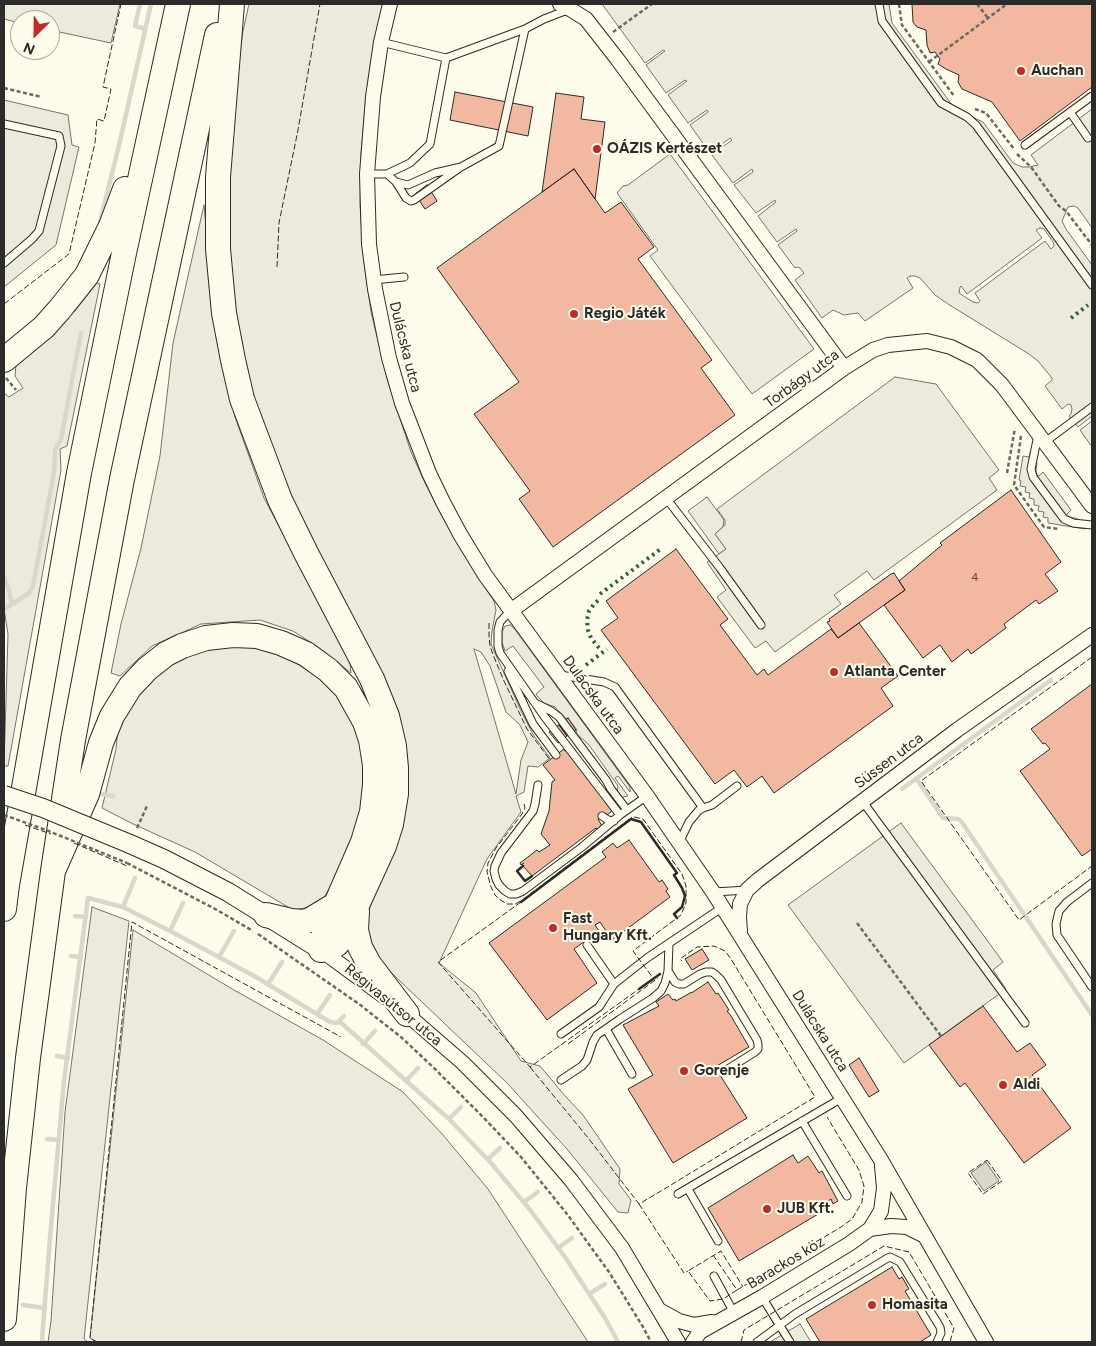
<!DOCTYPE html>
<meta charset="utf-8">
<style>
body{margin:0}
#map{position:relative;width:1096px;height:1346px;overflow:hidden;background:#fdfbea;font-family:Figtree,sans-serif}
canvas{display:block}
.frame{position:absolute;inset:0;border:5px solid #2b2b2b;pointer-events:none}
.north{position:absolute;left:10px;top:10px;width:50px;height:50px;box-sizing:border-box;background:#fdfbea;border:1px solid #a9a89e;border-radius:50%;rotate:203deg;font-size:14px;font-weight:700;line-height:20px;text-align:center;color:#2b2b2b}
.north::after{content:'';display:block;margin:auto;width:18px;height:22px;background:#c62828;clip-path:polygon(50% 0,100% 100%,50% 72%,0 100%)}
</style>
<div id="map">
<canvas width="1096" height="1346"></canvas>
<div class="frame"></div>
<div class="north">N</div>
</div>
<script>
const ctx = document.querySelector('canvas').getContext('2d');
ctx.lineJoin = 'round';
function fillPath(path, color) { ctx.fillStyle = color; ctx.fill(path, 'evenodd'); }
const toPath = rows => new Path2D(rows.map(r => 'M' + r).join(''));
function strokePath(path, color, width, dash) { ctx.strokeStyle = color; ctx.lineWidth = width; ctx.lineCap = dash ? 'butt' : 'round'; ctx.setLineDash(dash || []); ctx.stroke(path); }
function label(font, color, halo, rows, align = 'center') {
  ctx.font = font + ' Figtree,sans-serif'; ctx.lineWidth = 4; ctx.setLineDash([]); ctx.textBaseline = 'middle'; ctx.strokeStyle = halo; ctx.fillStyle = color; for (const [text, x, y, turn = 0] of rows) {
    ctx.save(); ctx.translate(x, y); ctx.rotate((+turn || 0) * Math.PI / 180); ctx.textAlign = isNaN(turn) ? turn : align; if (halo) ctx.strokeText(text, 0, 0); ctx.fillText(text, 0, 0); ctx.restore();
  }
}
const green = toPath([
 [4,4,120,4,111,43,50,30,50,20,20,20,20,23,4,19,4,4],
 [249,4,383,4,366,96,361,153,360,205,362,234,364,262,371,312,388,382,411,452,426,485,443,518,482,583,494,601,496,610,492,631,491,644,521,711,534,736,550,758,538,767,528,766,524,792,516,796,521,812,487,859,439,963,476,993,521,1061,540,1066,566,1097,583,1115,620,1169,619,1184,631,1200,628,1213,618,1212,567,1149,507,1083,380,962,369,939,365,920,385,868,405,766,303,522,264,435,236,331,222,244,227,148,243,31,249,4],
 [474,649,481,652,490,666,506,712,520,725,528,742,521,760,516,794,474,649],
 [204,205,216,336,235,417,264,498,325,612,350,663,351,673,318,647,293,631,260,620,201,624,152,646,120,676,111,673,121,624,141,548,160,456,173,343,204,205],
 [97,283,100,284,67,446,60,449,61,470,8,766,4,766,8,634,4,609,4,393,9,397,23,388,15,376,16,365,75,311,97,283],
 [707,497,724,520,723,527,715,534,726,549,735,543,719,554,688,511,707,497],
 [510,625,514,628,630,787,630,792,618,776,615,778,628,796,623,797,620,797,617,792,618,786,589,745,576,733,577,730,568,718,566,719,555,707,544,703,538,697,536,694,544,687,513,646,505,651,502,642,502,632,505,626,510,625],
 [248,643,281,653,323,681,341,698,358,730,367,765,362,804,348,856,322,901,305,908,293,910,195,852,131,823,102,808,116,749,118,728,134,695,158,670,182,657,215,645,248,643],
 [92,907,129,921,84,1339,88,1342,48,1342,51,1321,65,1112,92,907],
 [133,930,234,990,323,1040,403,1092,443,1135,488,1189,588,1342,97,1342,90,1338,133,930]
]);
fillPath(green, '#ecebdb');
strokePath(green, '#74746e', 1);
const parking = toPath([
 [602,4,889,4,892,23,955,109,983,122,1013,163,1022,167,1029,167,1038,165,1031,155,1092,109,1092,228,1078,208,1074,206,1068,207,1062,221,1066,229,1092,265,1092,416,1078,427,1069,416,1071,414,1072,409,1071,405,1068,404,1062,409,1045,386,1052,380,1052,378,1038,361,1029,354,948,304,935,295,920,278,915,276,910,276,907,278,913,288,865,321,858,313,844,315,833,310,822,318,795,280,804,273,800,268,797,267,795,268,778,245,797,231,796,229,777,242,758,216,776,202,775,200,756,213,734,185,753,172,752,169,733,183,712,155,732,140,730,138,710,153,690,125,708,112,707,110,688,123,668,95,687,81,685,80,666,93,646,65,665,51,663,50,645,63,602,4],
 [1040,228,1044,229,1053,242,1054,246,1051,249,1045,241,975,293,980,301,978,303,973,302,959,293,960,287,961,286,967,294,1042,238,1036,230,1040,228],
 [4,100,68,115,72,145,79,147,56,245,4,287,4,100],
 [670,154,814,349,752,394,650,256,658,250,617,193,623,186,628,185,670,154],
 [895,377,936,384,999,470,989,478,997,490,874,580,867,571,834,595,841,604,775,652,766,641,755,648,717,597,726,590,707,562,726,549,715,534,725,525,725,520,717,509,895,377],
 [1092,421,1092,447,1080,430,1092,421],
 [1030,453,1037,463,1036,470,1037,475,1039,476,1043,472,1071,510,1067,514,1067,516,1078,519,1085,529,1048,523,1048,518,1043,517,1044,512,1038,511,1039,506,1034,505,1034,499,1029,498,1030,493,1025,492,1026,487,1020,486,1021,481,1019,480,1023,456,1029,457,1030,453],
 [901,823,1003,962,993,970,1006,989,904,1063,788,905,901,823],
 [800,1324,811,1342,770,1342,800,1324]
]);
fillPath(parking, '#eceadb');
strokePath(parking, '#74746e', 1);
const water = toPath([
 [986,1162,999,1181,984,1191,971,1173,986,1162]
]);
fillPath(water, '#d8d7c9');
strokePath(water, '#74746e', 1);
strokePath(toPath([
 [140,4,135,26,145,29],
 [100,222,120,141,151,4],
 [4,577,9,590,12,604],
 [6,608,29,593,33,586,54,473,55,450,61,439,81,333],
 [916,778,943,818,958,819,961,821,1092,1015],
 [902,789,1051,680],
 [95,793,113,796],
 [123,907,135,878],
 [75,916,86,917],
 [170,931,183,903],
 [71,956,81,957],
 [219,957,234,931],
 [268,984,282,962],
 [317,1014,330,995],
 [339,1021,449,1119,491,1163,531,1211,565,1257,605,1318,618,1342],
 [363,1044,375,1031],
 [57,1056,68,1058],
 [406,1081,418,1068],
 [449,1119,461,1107],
 [47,1139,59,1140],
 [488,1159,500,1148],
 [524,1202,538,1192],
 [558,1248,572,1238],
 [589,1294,605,1284],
 [23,1305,45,1308],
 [44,1342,42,1340,50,1238,64,1081,88,898,123,907,172,932,256,977,330,1022,337,1023,344,1016]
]), '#d8d7c9', 4.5);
const building = toPath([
 [912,4,1092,4,1092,87,1020,141,992,102,962,89,958,82,959,75,946,69,938,64,940,59,935,52,930,53,927,45,926,30,917,27,913,22,912,4],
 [455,92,533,107,528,136,450,120,455,92],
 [556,93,584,97,581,119,605,122,595,199,574,169,542,192,556,93],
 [574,169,605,213,621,202,654,247,638,259,712,360,701,368,735,415,553,547,519,499,530,491,474,414,519,382,437,268,574,169],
 [427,185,437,201,425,209,415,194,427,185],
 [1011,490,1061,562,1045,574,1058,591,1039,604,1036,600,1004,624,1006,628,971,654,968,649,952,662,940,645,923,658,884,605,905,590,899,581,942,545,940,543,1011,490],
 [676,549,728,619,720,625,757,675,764,669,768,675,831,629,838,638,859,623,898,676,881,688,893,706,774,793,762,776,747,787,734,770,715,784,601,630,618,618,606,601,676,549],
 [894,573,905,590,838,638,827,622,830,621,829,619,891,574,894,573],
 [1092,684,1092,849,1082,856,1020,771,1050,749,1045,743,1043,744,1031,729,1092,684],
 [568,718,576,730,567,736,559,725,568,718],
 [559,725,567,736,558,743,549,732,559,725],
 [564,749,565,751,567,750,612,811,607,815,606,813,598,819,602,826,598,831,596,828,532,876,522,865,524,863,521,865,520,863,537,850,539,852,550,845,541,834,549,811,552,782,555,780,543,765,564,749],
 [629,840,659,882,662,880,668,889,666,891,670,897,612,940,600,922,595,925,599,931,574,949,597,983,547,1020,489,943,606,857,602,852,613,843,617,848,629,840],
 [702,949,709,960,692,970,685,959,702,949],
 [708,982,716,994,718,993,729,1010,727,1011,731,1016,749,1047,715,1067,747,1118,673,1163,628,1089,653,1075,623,1025,659,1006,656,1002,668,994,673,1000,675,999,676,1001,690,993,693,992,708,982],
 [983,1006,1017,1052,1030,1043,1046,1065,1032,1075,1071,1128,1024,1163,965,1083,960,1087,929,1045,983,1006],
 [859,1058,879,1091,869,1097,849,1065,859,1058],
 [793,1155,798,1163,808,1156,819,1173,822,1171,838,1201,833,1204,831,1199,823,1205,825,1210,739,1261,708,1208,793,1155],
 [892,1267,899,1279,902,1277,909,1289,905,1291,931,1335,920,1342,820,1342,806,1319,892,1267]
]);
fillPath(building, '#f2b8a0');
strokePath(building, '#2b2b2b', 1);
const service = toPath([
 [879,4,882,21,941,103,967,117,976,125,1092,285],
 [381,42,446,58],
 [1070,112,1088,138],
 [4,124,59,136,61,146,39,231,32,239,4,263],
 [1025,145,1092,96],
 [367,174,387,174,410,163,430,144,446,58,525,29,544,19,570,9],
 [387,174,396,182,408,185,435,173,461,167,499,146,525,29],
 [396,182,406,198,411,201,414,200,458,169],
 [373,280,404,277],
 [1038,435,1031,469,1033,477,1064,519,1073,523,1092,525],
 [1045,442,1092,407],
 [666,498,720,568,761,625],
 [511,610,500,622,498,630,498,646,500,653,544,716,620,815],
 [508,671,533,724,556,755],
 [560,675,604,682,615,687,703,808,699,810,689,822,679,843],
 [535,703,551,711,559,717,606,780,611,789,627,810],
 [538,785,535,804,533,811,501,853,495,866,494,871,496,879,499,885,505,891,510,894,516,894,523,891,582,847,620,815,647,796],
 [863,802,1025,1023],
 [703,808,712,805,737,786],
 [602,816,608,820,614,821],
 [1092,883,1067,902,1059,911,1056,924,1057,935,1092,987],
 [714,892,747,890],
 [587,945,614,984],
 [668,971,675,982,679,984,684,984,700,974,706,972,712,972,716,975,721,980,757,1040,758,1044,758,1049,755,1052,723,1072],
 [606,1029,632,1074],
 [561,1034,599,1007,614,984,647,958,723,907],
 [561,1080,582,1066,587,1060,593,1042,597,1035,620,1019,653,998,661,991,665,983,668,971,669,944],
 [802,1121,847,1196],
 [688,1189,718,1241],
 [678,1194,842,1098],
 [714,1276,734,1313],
 [762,1297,790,1342],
 [757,1342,795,1314,886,1259,890,1257,900,1262,940,1327,941,1333,937,1342]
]);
const minor = toPath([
 [390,4,381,42,373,97,367,174,369,244,375,289,389,358,402,403,429,473,443,502,460,534,485,575,647,796,713,892,881,1160,986,1342],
 [560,4,570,9,586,19,618,60,844,368],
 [512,610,844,368,873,350,888,345,927,341,951,347,977,360,1002,385,1092,506],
 [740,932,739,917,740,904,747,890,758,880,957,730,1092,635],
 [321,950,385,997],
 [402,1010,463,1063,516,1116,571,1180,622,1248,678,1342],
 [870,1229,891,1226,907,1227,925,1236],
 [659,1310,679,1321,694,1325,712,1322],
 [693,1342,700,1332,762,1297,849,1244,870,1229,881,1211,884,1188,882,1166]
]);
const tertiary = toPath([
 [130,844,164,859,228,892,321,950]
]);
const trunk = toPath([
 [4,360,44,327,60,309,87,275,111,226,125,189],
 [53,871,87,794,101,743,112,716,130,687,147,669,166,654,182,646,206,638,233,635,257,636,281,643,306,654,328,670,346,688,365,722,371,740,375,765,375,785,372,812,363,842,326,927,321,944,321,950,331,948,337,944,346,933,357,905,384,846,391,824,396,794,396,768,394,746,387,716,372,679,306,553,280,500,242,399,233,360,224,313,218,249,218,177,232,4],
 [4,909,7,885,79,473,124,253,178,4],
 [357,911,356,930,360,947,369,964,407,1014],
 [266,915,291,921,303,922,310,920,335,905],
 [4,1319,14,1188,28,1058,53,871,73,740,122,479,217,35]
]);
strokePath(service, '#2b2b2b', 9);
strokePath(minor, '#2b2b2b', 16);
strokePath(tertiary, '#2b2b2b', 20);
strokePath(trunk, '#2b2b2b', 26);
strokePath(toPath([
 [899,4,902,25,954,96],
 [977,4,988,18],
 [613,32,652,4],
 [929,62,1007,4],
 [4,88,42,97],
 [975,109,986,113,1014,149],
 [1017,154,1031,167,1059,206,1066,211,1092,245],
 [6,378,16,390],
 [1021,436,1014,485,1044,527,1059,529],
 [1007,473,1015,428],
 [137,828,147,806],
 [127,863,217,910,253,931],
 [857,923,941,1036],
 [258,934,359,1004,401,1037,435,1069,483,1117,521,1157,567,1214,609,1272,643,1327,651,1342]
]), '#6a6964', 2.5, [4, 2.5]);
strokePath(service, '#fdfbea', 7);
strokePath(minor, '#fdfbea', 14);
strokePath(tertiary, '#fdfbea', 18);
strokePath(trunk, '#fdfbea', 24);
const tertiaryBridge = toPath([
 [4,795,43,808,130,844]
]);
strokePath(tertiaryBridge, '#2b2b2b', 20, []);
strokePath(toPath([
 [4,815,46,830,127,863]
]), '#6a6964', 2.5, [4, 2.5]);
strokePath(tertiaryBridge, '#fdfbea', 18);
strokePath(toPath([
 [1071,318,1088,305],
 [600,594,662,548],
 [599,648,591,638,588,630,587,620,589,611,594,604,601,598],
 [586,665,607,649]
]), '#34623c', 4, [2.5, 4]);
strokePath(toPath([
 [277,267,279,223,298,130,320,4],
 [4,304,69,254,95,143,97,119,104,121,111,89,103,87,121,4],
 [489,623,489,636,490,646,494,657,504,681,527,729,550,760],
 [1092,657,921,781,1019,920,1092,866],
 [524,804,525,808,522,814,496,848,488,863,487,872,491,887,495,895,499,899,507,904,515,904,521,901,632,817],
 [634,817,643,819,682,874,686,886,686,903,681,915,633,951,653,978],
 [25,825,51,834],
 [74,843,127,866],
 [521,902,438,962,530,1067,639,989],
 [568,1044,658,978],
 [530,1067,589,1139,639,1204,666,1188,815,1097,731,959,725,951,714,946,697,947,680,959,682,961],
 [987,1160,1002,1181,983,1194,968,1173,987,1160],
 [639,1204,684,1273,688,1271],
 [713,1255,737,1290,841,1227,852,1219,862,1202,864,1186,859,1170,827,1117],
 [737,1290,723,1299,710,1301,688,1271,721,1251,743,1287],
 [97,1342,90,1338,132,922,341,1037],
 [741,1342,744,1330,884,1246,909,1252,954,1328,950,1342]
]), '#2b2b2b', 1, [6, 2.5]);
strokePath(toPath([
 [523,866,517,871,525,881,532,876],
 [521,902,631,819,641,822,677,873,674,875,682,888,685,896,682,907,674,914,677,918],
 [639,989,660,974]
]), '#2b2b2b', 2.5);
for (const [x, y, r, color] of [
 [1021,71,5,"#c62828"],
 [597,149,5,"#c62828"],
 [574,314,5,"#c62828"],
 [834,672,5,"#c62828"],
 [553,928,5,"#c62828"],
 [684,1071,5,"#c62828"],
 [1003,1085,5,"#c62828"],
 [767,1209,5,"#c62828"],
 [872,1305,5,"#c62828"]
]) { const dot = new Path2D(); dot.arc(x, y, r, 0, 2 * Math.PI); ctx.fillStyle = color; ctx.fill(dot); strokePath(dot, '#fdfbea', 2); }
label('12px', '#5d4e48', null, [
 ["4",975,577]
]);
label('bold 15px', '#2b2b2b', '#fdfbea', [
 ["Auchan",1031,71],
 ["OÁZIS Kertészet",607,149],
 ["Regio Játék",584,314],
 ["Atlanta Center",844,672],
 ["Fast",563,919],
 ["Hungary Kft.",563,936],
 ["Gorenje",694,1071],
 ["Aldi",1013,1085],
 ["JUB Kft.",777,1209],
 ["Homasita",882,1305]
], 'left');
label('15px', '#2b2b2b', '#fdfbea', [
 ["Dulácska utca",405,347,76],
 ["Torbágy utca",802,379,-36],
 ["Dulácska utca",593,695,54],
 ["Süssen utca",889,761,-37],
 ["Régivasútsor utca",393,1005,39],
 ["Dulácska utca",820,1031,58],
 ["Barackos köz",786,1263,-31]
]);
</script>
